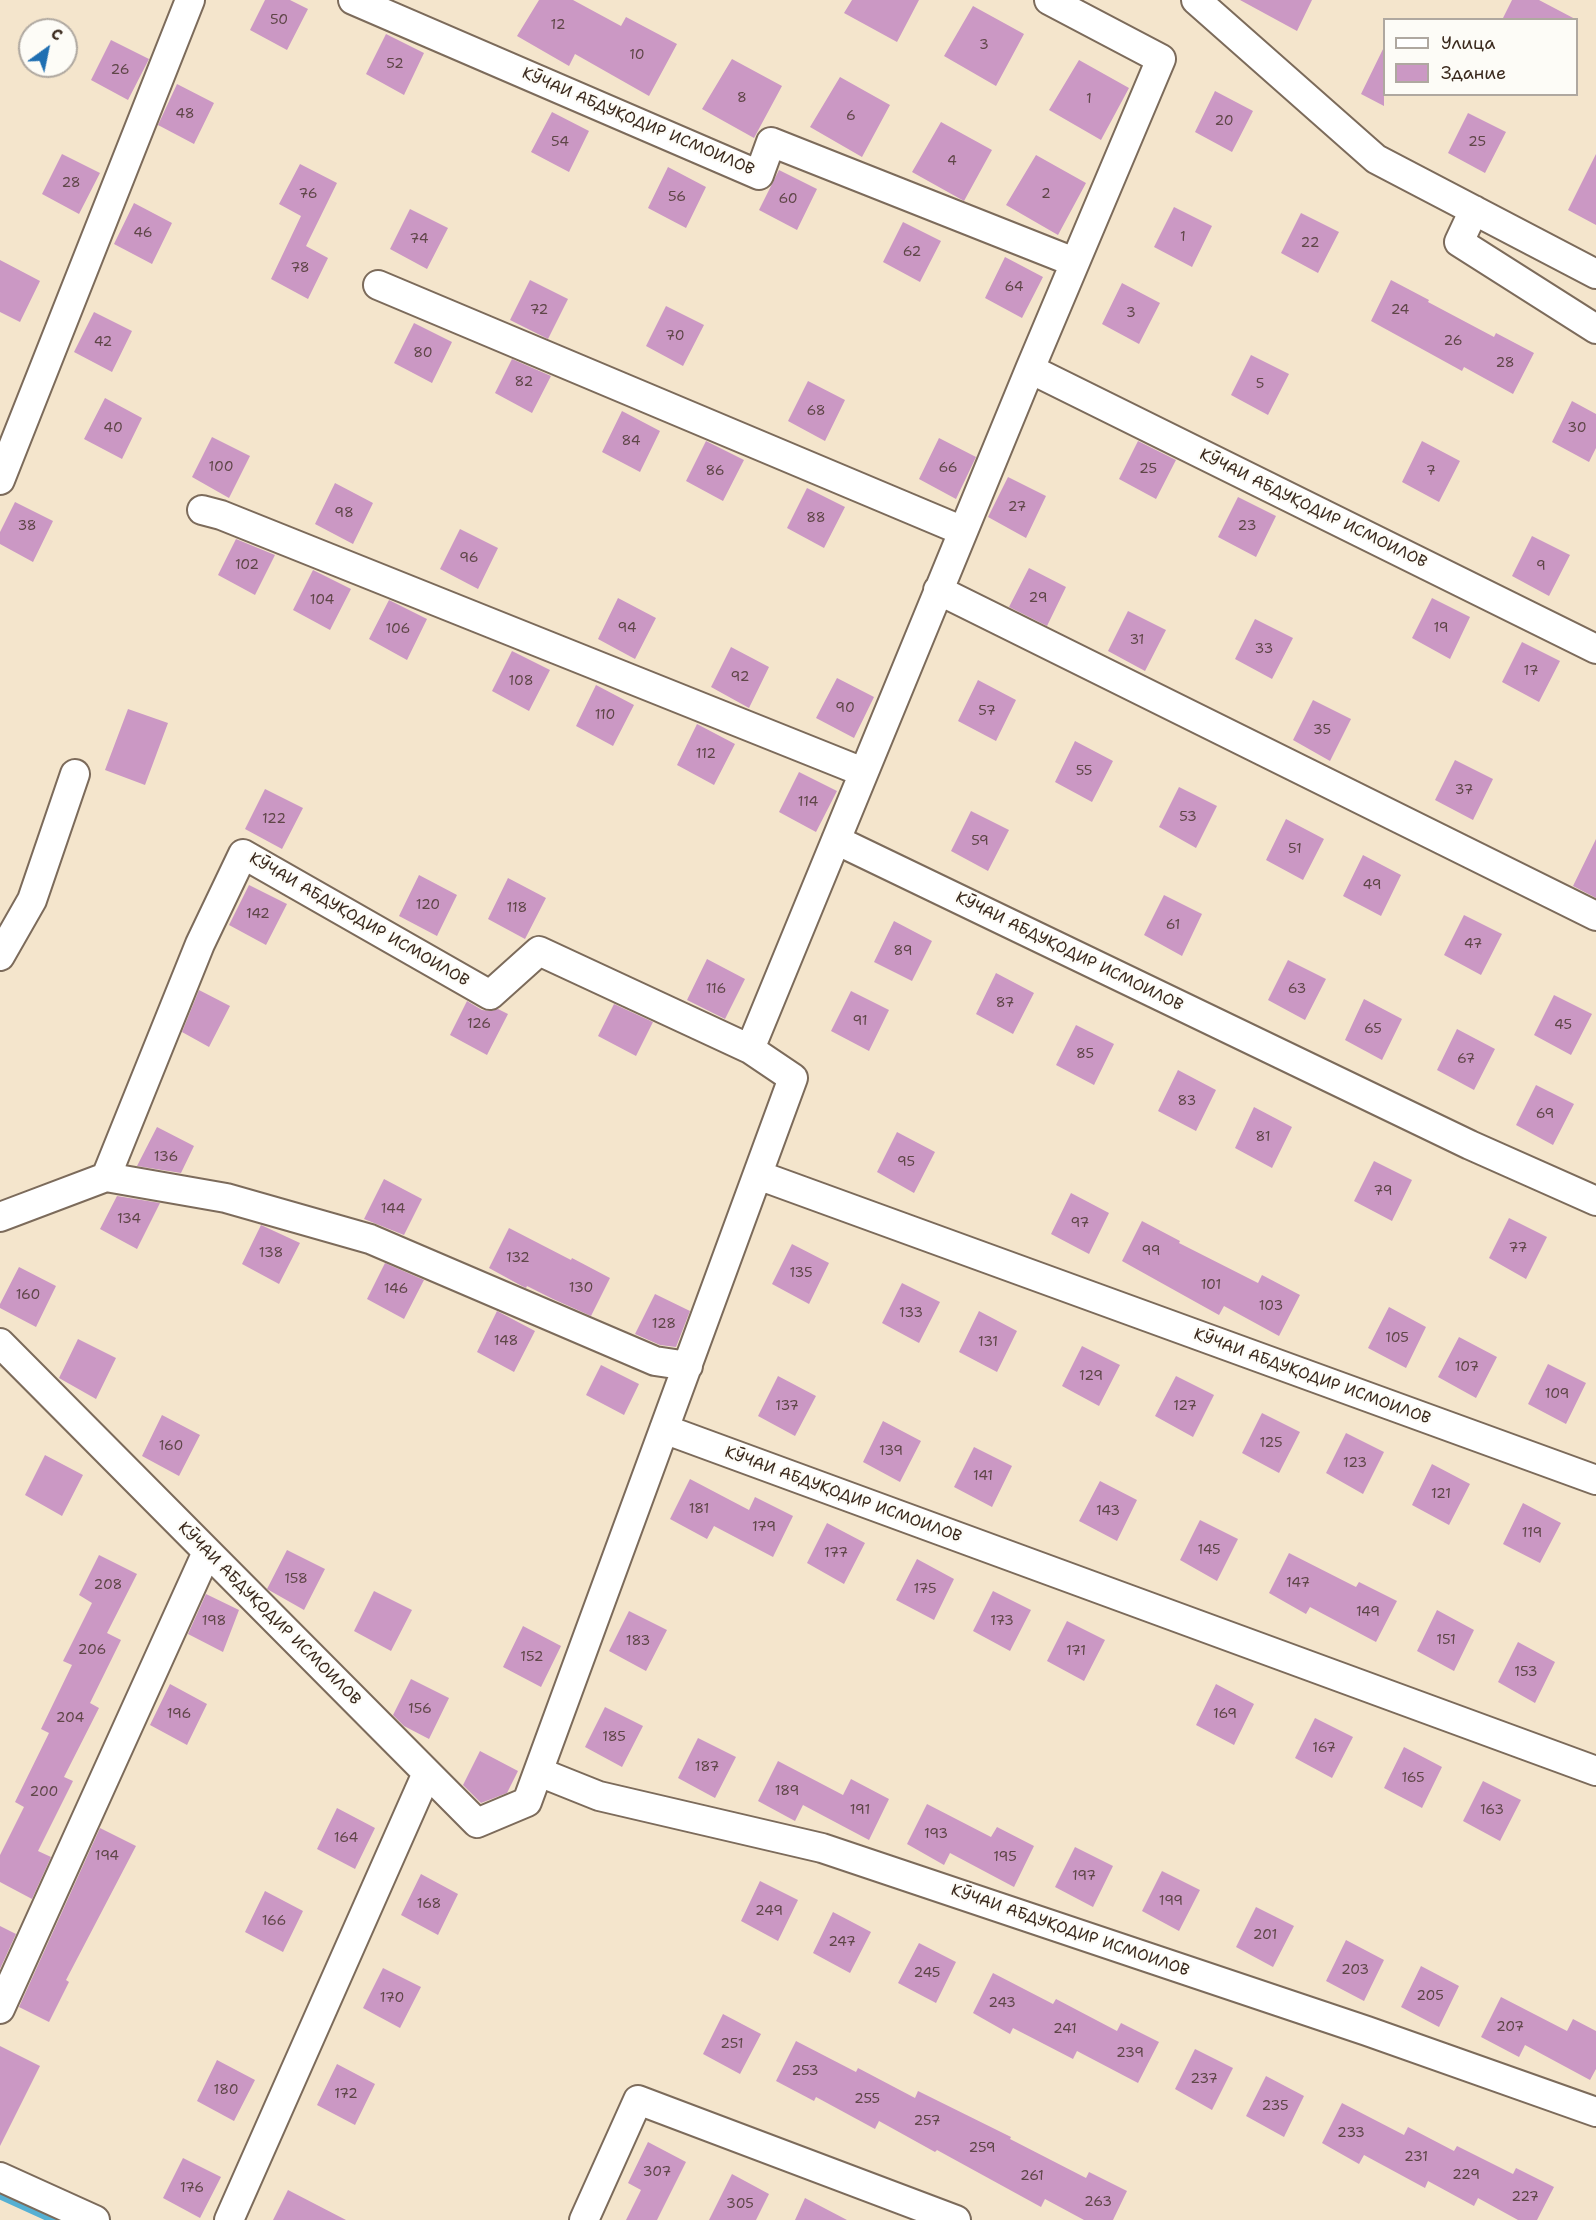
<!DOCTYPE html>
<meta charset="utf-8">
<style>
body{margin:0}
#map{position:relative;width:1596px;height:2220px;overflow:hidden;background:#f4e5cc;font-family:"Shantell Sans",sans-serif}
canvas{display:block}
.legend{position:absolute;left:1383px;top:18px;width:195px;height:78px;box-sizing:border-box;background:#fdfcf7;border:2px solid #afa8a0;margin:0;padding:8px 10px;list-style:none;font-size:18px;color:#3b2a1e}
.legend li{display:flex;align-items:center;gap:12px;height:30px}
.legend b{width:30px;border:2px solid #afa8a0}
.north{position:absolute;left:18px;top:18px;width:60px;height:60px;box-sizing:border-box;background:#fdfcf7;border:2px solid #afa8a0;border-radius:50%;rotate:33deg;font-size:16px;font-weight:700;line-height:24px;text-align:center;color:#3b2a1e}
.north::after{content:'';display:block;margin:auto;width:21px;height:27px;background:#1f6fb2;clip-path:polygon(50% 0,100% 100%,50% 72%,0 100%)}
</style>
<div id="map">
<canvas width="1596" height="2220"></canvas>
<ul class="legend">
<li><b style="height:8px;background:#fff"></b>Улица</li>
<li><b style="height:16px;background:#cb98c4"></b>Здание</li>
</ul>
<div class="north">С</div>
</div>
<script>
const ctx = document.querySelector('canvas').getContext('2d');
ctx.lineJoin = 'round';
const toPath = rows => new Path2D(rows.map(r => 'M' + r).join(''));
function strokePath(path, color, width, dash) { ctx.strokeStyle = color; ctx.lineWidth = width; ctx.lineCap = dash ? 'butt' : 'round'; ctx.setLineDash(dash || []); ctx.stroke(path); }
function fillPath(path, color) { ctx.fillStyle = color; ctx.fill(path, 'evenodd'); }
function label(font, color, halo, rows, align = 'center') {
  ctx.font = font + ' "Shantell Sans",sans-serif'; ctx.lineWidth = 4.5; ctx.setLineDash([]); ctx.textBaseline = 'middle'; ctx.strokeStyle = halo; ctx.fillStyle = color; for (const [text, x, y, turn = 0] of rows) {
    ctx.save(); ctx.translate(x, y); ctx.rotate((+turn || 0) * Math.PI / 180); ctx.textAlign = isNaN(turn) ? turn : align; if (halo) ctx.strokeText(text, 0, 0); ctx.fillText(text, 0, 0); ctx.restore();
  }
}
strokePath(toPath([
 [0,2196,53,2220]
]), '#55b0d3', 7);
fillPath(toPath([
 [265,0,290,0,308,9,287,50,250,30],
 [539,0,573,0,621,26,626,17,677,44,649,96,575,54,569,66,517,36],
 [852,0,919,0,897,42,844,13],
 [1240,0,1312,0,1297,31],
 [1512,0,1539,0,1577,20,1502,20],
 [973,6,1024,34,996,86,944,56],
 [386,34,424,53,404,95,366,74],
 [111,40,149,59,128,100,91,80],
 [1384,47,1384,106,1361,94],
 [732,59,782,86,754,138,702,109],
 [1079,60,1129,88,1101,140,1049,110],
 [840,77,890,105,862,157,810,127],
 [177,84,214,103,194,144,158,125],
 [1215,91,1253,111,1232,152,1195,132],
 [552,112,589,131,569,172,531,152],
 [1468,113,1506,132,1485,173,1448,153],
 [941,122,992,150,964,201,912,172],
 [62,154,100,173,79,214,42,194],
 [1596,154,1596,225,1568,210],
 [1036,155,1086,183,1058,235,1006,205],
 [300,164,337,183,306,246,328,258,308,299,271,279,301,216,279,204],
 [668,167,706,187,686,228,648,208],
 [779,170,817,189,797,230,759,210],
 [134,203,172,223,152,264,114,244],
 [1174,207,1212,226,1192,267,1154,247],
 [410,209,448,228,427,269,390,249],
 [1301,213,1339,232,1318,273,1281,253],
 [903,222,941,241,920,282,883,262],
 [1005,257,1043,277,1022,318,985,298],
 [0,260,40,281,20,322,0,312],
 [530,280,568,299,548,339,510,320],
 [1391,280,1429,300,1428,302,1494,337,1496,333,1534,353,1513,394,1464,367,1462,371,1371,321],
 [1122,283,1160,303,1139,344,1102,324],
 [666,306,704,325,683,366,646,346],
 [94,312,132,331,112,372,74,352],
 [414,323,452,342,432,383,394,363],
 [1251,355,1289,374,1268,415,1231,395],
 [512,359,551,376,532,413,495,393],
 [808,381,845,400,825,441,788,421],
 [105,398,142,418,122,459,84,439],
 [1572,401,1596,414,1596,448,1589,462,1552,442],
 [622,411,660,431,640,472,602,452],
 [212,437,250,456,229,498,192,477],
 [939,438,976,457,956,499,919,479],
 [706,441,744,460,723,501,686,481],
 [1138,441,1176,460,1156,499,1119,479],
 [1422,441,1460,461,1439,502,1402,482],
 [1008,477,1046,496,1026,538,988,517],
 [335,483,373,503,353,544,315,524],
 [807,488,845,507,824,548,787,528],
 [1238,497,1276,516,1256,557,1218,537],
 [15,502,53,521,33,562,0,544,0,532],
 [460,529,498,548,478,589,440,569],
 [1532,536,1570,555,1549,596,1512,576],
 [236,539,275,555,255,595,218,575],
 [1029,568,1066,587,1047,626,1009,607],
 [313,570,351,589,330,630,293,610],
 [618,598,656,618,635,659,598,639],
 [1432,598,1470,617,1450,659,1412,638],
 [389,600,427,619,407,660,369,639],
 [1128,611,1166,630,1145,671,1108,651],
 [1255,619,1293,638,1272,679,1235,659],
 [1522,642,1560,661,1539,702,1502,682],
 [731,647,769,667,749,708,711,687],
 [512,651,550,670,529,711,492,691],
 [837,678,874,697,854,738,816,718],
 [978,680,1016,700,996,741,958,721],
 [596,685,634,705,613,746,576,726],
 [1313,700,1351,719,1330,761,1293,740],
 [128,709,168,723,145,785,105,770],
 [697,724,735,744,714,785,677,765],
 [1075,741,1113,761,1092,802,1055,782],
 [1455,760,1493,779,1473,820,1435,800],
 [799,772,837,791,816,832,779,812],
 [1179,787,1217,806,1196,848,1159,827],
 [265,789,303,808,282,849,245,829],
 [971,811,1009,830,988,871,951,851],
 [1286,819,1324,839,1303,880,1266,860],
 [1596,839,1596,898,1573,886],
 [1363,855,1401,875,1381,916,1343,896],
 [419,875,457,895,437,936,399,916],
 [508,878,546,898,525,939,488,919],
 [249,885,287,904,266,945,229,925],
 [1164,895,1202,914,1182,956,1144,935],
 [1464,915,1502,934,1481,975,1444,955],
 [894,921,932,941,912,981,874,962],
 [707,959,745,979,725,1019,687,1000],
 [1288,960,1326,979,1305,1020,1268,1000],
 [996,973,1034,993,1013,1034,976,1014],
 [199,990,230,1006,209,1047,182,1032],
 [851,991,889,1010,869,1051,831,1031],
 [1554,995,1592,1014,1571,1055,1534,1035],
 [1364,999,1402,1019,1382,1060,1345,1040],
 [467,1001,482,1010,491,1011,498,1009,508,1014,487,1055,450,1035],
 [614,1004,653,1022,636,1056,598,1036],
 [1076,1025,1114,1044,1094,1085,1056,1065],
 [1457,1029,1495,1049,1474,1090,1437,1070],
 [1178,1070,1216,1090,1196,1131,1158,1111],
 [1536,1085,1574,1104,1553,1145,1516,1125],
 [1254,1107,1292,1127,1272,1168,1235,1148],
 [157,1127,194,1146,181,1173,137,1166],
 [897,1132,935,1152,914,1193,877,1172],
 [1374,1161,1412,1180,1392,1221,1354,1201],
 [384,1179,422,1199,404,1235,364,1219],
 [1071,1193,1109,1213,1089,1254,1051,1234],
 [117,1196,160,1203,137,1249,100,1229],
 [1509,1218,1547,1237,1526,1279,1489,1258],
 [1142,1221,1180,1241,1179,1243,1258,1283,1262,1275,1300,1295,1279,1336,1224,1306,1219,1315,1122,1261],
 [261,1225,300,1243,279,1284,242,1264],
 [509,1228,571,1260,572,1258,610,1278,591,1316,553,1299,527,1286,526,1288,520,1285,489,1268],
 [792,1244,829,1263,809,1304,772,1284],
 [385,1263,424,1280,404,1319,367,1299],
 [19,1267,56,1286,36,1327,0,1308,0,1304],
 [902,1283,940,1302,919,1343,882,1323],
 [655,1294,690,1311,676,1347,660,1345,635,1334],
 [1389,1307,1426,1327,1406,1368,1368,1348],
 [497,1311,535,1331,514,1372,477,1352],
 [979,1311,1017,1331,997,1372,959,1352],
 [1459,1337,1497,1357,1476,1398,1438,1377],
 [78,1339,116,1358,96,1399,59,1378],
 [1082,1346,1120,1365,1099,1406,1062,1386],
 [1548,1364,1586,1383,1566,1424,1528,1404],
 [601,1365,639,1384,624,1415,586,1395],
 [778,1376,816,1396,795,1436,758,1416],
 [1176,1376,1214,1395,1193,1437,1155,1416],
 [1262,1413,1300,1432,1279,1473,1242,1453],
 [162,1415,200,1435,179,1476,142,1456],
 [883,1421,921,1441,900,1482,863,1462],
 [1346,1433,1384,1452,1363,1494,1326,1473],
 [974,1447,1012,1466,992,1507,954,1487],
 [45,1455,83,1475,62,1516,25,1495],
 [1432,1464,1470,1484,1449,1525,1412,1505],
 [690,1479,749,1510,755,1497,793,1516,773,1557,714,1526,707,1539,670,1519],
 [1100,1481,1137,1500,1117,1541,1079,1521],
 [1523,1503,1561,1523,1540,1563,1503,1544],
 [1200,1520,1238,1539,1217,1581,1180,1560],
 [827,1523,865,1543,844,1584,807,1563],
 [287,1550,325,1569,304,1610,267,1589],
 [1289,1553,1356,1587,1359,1582,1397,1601,1376,1642,1310,1607,1306,1614,1269,1593],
 [99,1555,137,1574,107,1633,121,1640,90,1703,99,1708,64,1777,73,1781,38,1851,51,1857,32,1899,0,1882,0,1855,24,1807,15,1802,49,1733,41,1729,72,1665,63,1661,92,1603,79,1595],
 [917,1559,954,1579,934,1620,896,1600],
 [374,1591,412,1610,391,1651,354,1631],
 [993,1591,1031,1610,1010,1651,973,1631],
 [206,1594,239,1610,223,1652,188,1634],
 [1437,1610,1474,1630,1454,1671,1417,1651],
 [629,1611,667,1630,646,1671,609,1651],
 [1067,1621,1105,1640,1084,1681,1047,1661],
 [523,1626,561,1646,541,1687,503,1667],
 [1518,1642,1555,1662,1535,1703,1498,1682],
 [411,1679,449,1698,429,1739,404,1726,393,1715],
 [170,1684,207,1704,187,1745,150,1725],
 [1216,1684,1254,1704,1234,1745,1196,1725],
 [605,1707,643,1726,622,1767,585,1747],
 [1315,1718,1353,1737,1332,1778,1295,1758],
 [698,1738,736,1757,715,1798,678,1778],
 [1404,1747,1442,1767,1422,1808,1384,1788],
 [480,1751,518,1771,507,1793,481,1803,463,1785],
 [778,1761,843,1795,851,1779,889,1799,869,1840,803,1805,795,1821,758,1801],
 [1483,1781,1521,1800,1500,1841,1463,1821],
 [927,1804,991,1837,997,1827,1034,1846,1014,1887,950,1853,944,1865,907,1844],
 [337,1808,375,1828,355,1869,317,1849],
 [100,1828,136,1846,66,1980,69,1982,49,2022,19,2007],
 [1075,1847,1113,1866,1093,1907,1055,1887],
 [1162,1871,1200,1890,1179,1931,1142,1911],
 [421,1874,458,1894,438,1935,401,1915],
 [760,1881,798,1900,778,1941,741,1921],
 [265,1891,303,1911,283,1952,245,1932],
 [1256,1907,1294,1926,1273,1967,1236,1947],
 [833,1912,871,1932,850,1973,813,1953],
 [0,1926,16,1934,0,1969],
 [1346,1940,1384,1960,1364,2001,1326,1981],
 [919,1943,956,1962,936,2003,898,1983],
 [1421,1966,1459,1986,1439,2027,1401,2007],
 [383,1968,421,1987,400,2028,363,2008],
 [993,1973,1053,2004,1056,1999,1117,2031,1121,2023,1159,2042,1138,2083,1077,2051,1073,2059,1013,2028,1010,2034,973,2013],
 [1501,1997,1567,2031,1573,2019,1596,2031,1596,2069,1590,2080,1525,2045,1519,2057,1481,2037],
 [723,2014,761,2034,740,2074,703,2054],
 [796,2041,856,2072,858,2068,915,2098,918,2091,1011,2137,1010,2139,1086,2178,1089,2172,1127,2191,1113,2220,1084,2220,1045,2199,1041,2207,937,2150,935,2152,879,2121,875,2129,816,2097,814,2101,776,2081],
 [0,2046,40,2066,0,2146],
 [1195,2049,1233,2068,1212,2110,1175,2089],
 [217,2060,255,2080,234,2121,197,2101],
 [337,2064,375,2084,355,2125,317,2105],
 [1266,2076,1304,2096,1284,2137,1246,2116],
 [1342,2103,1404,2135,1408,2127,1454,2151,1457,2146,1513,2174,1516,2168,1554,2187,1537,2220,1518,2220,1478,2198,1474,2206,1428,2181,1425,2188,1364,2155,1359,2164,1322,2143],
 [648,2142,686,2162,657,2220,626,2220,641,2190,628,2183],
 [183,2158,221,2177,200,2218,163,2198],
 [732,2174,769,2194,756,2220,709,2220],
 [288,2190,346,2220,273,2220],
 [805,2198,847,2220,795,2220]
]), '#cb98c4');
const minor = toPath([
 [353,0,759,175,771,142,1074,262],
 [1196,0,1376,159,1596,274],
 [1474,210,1459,242,1596,329],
 [378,285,963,531],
 [1030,369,1596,649],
 [0,480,190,0],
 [202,510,221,515,863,772],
 [938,590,1596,916],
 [836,840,1470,1145,1596,1201],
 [0,956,32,900,75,774],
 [750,1049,1030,369,1161,59,1049,0],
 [758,1175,1596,1480],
 [106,1177,226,1198,370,1239,655,1361,688,1366],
 [0,1217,106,1177,200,944,243,854,490,995,539,951,750,1049,793,1078,527,1802,477,1823,0,1343],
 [664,1429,1596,1771],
 [539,1772,599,1796,822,1848,1367,2031,1596,2112],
 [0,2009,207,1552],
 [0,2177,95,2220],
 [229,2220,427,1773],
 [584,2220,638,2100,956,2220]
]);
strokePath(minor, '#7c6b5b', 32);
strokePath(minor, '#fff', 28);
label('14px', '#5f4648', null, [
 ["50",279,20],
 ["12",558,25],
 ["3",984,45],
 ["10",637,55],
 ["52",395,64],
 ["26",120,70],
 ["8",742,98],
 ["1",1089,99],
 ["48",185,114],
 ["6",851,116],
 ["20",1224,121],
 ["54",560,142],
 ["25",1477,142],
 ["4",952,161],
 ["28",71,183],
 ["76",308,194],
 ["2",1046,194],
 ["56",677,197],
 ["60",788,199],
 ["46",143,233],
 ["1",1183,237],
 ["74",419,239],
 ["22",1310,243],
 ["62",912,252],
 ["78",300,268],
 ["64",1014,287],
 ["72",539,310],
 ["24",1400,310],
 ["3",1131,313],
 ["70",675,336],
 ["26",1453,341],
 ["42",103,342],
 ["80",423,353],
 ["28",1505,363],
 ["82",524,382],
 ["5",1260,384],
 ["68",816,411],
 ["40",113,428],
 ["30",1577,428],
 ["84",631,441],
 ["100",221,467],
 ["66",948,468],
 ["25",1148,469],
 ["86",715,471],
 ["7",1431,471],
 ["27",1017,507],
 ["98",344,513],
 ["88",816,518],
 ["38",27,526],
 ["23",1247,526],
 ["96",469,558],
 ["102",247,565],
 ["9",1541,566],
 ["29",1038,598],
 ["104",322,600],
 ["94",627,628],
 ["19",1441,628],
 ["106",398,629],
 ["31",1137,640],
 ["33",1264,649],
 ["17",1531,671],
 ["92",740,677],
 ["108",521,681],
 ["90",845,708],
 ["57",987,711],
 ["110",605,715],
 ["35",1322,730],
 ["112",706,754],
 ["55",1084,771],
 ["37",1464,790],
 ["114",808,802],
 ["53",1188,817],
 ["122",274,819],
 ["59",980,841],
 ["51",1295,849],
 ["49",1372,885],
 ["120",428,905],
 ["118",517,908],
 ["142",258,914],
 ["61",1173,925],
 ["47",1473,944],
 ["89",903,951],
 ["116",716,989],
 ["63",1297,989],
 ["87",1005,1003],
 ["91",860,1021],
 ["126",479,1024],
 ["45",1563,1025],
 ["65",1373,1029],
 ["85",1085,1054],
 ["67",1466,1059],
 ["83",1187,1101],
 ["69",1545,1114],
 ["81",1263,1137],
 ["136",166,1157],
 ["95",906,1162],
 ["79",1383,1191],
 ["144",393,1209],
 ["134",129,1219],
 ["97",1080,1223],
 ["77",1518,1248],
 ["99",1151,1251],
 ["138",271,1253],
 ["132",518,1258],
 ["135",801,1273],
 ["101",1211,1285],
 ["130",581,1288],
 ["146",396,1289],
 ["160",28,1295],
 ["103",1271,1306],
 ["133",911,1313],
 ["128",664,1324],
 ["105",1397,1338],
 ["148",506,1341],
 ["131",988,1342],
 ["107",1467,1367],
 ["129",1091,1376],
 ["109",1557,1394],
 ["137",787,1406],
 ["127",1185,1406],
 ["125",1271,1443],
 ["160",171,1446],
 ["139",891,1451],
 ["123",1355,1463],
 ["141",983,1476],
 ["121",1441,1494],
 ["181",699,1509],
 ["143",1108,1511],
 ["179",764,1527],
 ["119",1532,1533],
 ["145",1209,1550],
 ["177",836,1553],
 ["158",296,1579],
 ["147",1298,1583],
 ["208",108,1585],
 ["175",925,1589],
 ["149",1368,1612],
 ["198",214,1621],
 ["173",1002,1621],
 ["151",1446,1640],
 ["183",638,1641],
 ["206",92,1650],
 ["171",1076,1651],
 ["152",532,1657],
 ["153",1526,1672],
 ["156",420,1709],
 ["196",179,1714],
 ["169",1225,1714],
 ["204",70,1718],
 ["185",614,1737],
 ["167",1324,1748],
 ["187",707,1767],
 ["165",1413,1778],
 ["189",787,1791],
 ["200",44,1792],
 ["191",860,1810],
 ["163",1492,1810],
 ["193",936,1834],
 ["164",346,1838],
 ["194",107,1856],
 ["195",1005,1857],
 ["197",1084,1876],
 ["199",1171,1901],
 ["168",429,1904],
 ["249",769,1911],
 ["166",274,1921],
 ["201",1265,1935],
 ["247",842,1942],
 ["203",1355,1970],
 ["245",927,1973],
 ["205",1430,1996],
 ["170",392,1998],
 ["243",1002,2003],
 ["207",1510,2027],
 ["241",1065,2029],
 ["251",732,2044],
 ["239",1130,2053],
 ["253",805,2071],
 ["237",1204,2079],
 ["180",226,2090],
 ["172",346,2094],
 ["255",867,2099],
 ["235",1275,2106],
 ["257",927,2121],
 ["233",1351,2133],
 ["259",982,2148],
 ["231",1416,2157],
 ["307",657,2172],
 ["229",1466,2175],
 ["261",1032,2176],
 ["176",192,2188],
 ["227",1525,2197],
 ["263",1098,2202],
 ["305",740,2204]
]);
label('16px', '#3b2a1e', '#fdfcf7', [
 ["КӮЧАИ АБДУҚОДИР ИСМОИЛОВ",638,122,23],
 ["КӮЧАИ АБДУҚОДИР ИСМОИЛОВ",1313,509,26],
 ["КӮЧАИ АБДУҚОДИР ИСМОИЛОВ",359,920,30],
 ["КӮЧАИ АБДУҚОДИР ИСМОИЛОВ",1069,952,26],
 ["КӮЧАИ АБДУҚОДИР ИСМОИЛОВ",1312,1377,20],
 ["КӮЧАИ АБДУҚОДИР ИСМОИЛОВ",843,1495,20],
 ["КӮЧАИ АБДУҚОДИР ИСМОИЛОВ",269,1614,45],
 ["КӮЧАИ АБДУҚОДИР ИСМОИЛОВ",1070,1931,19]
]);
</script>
